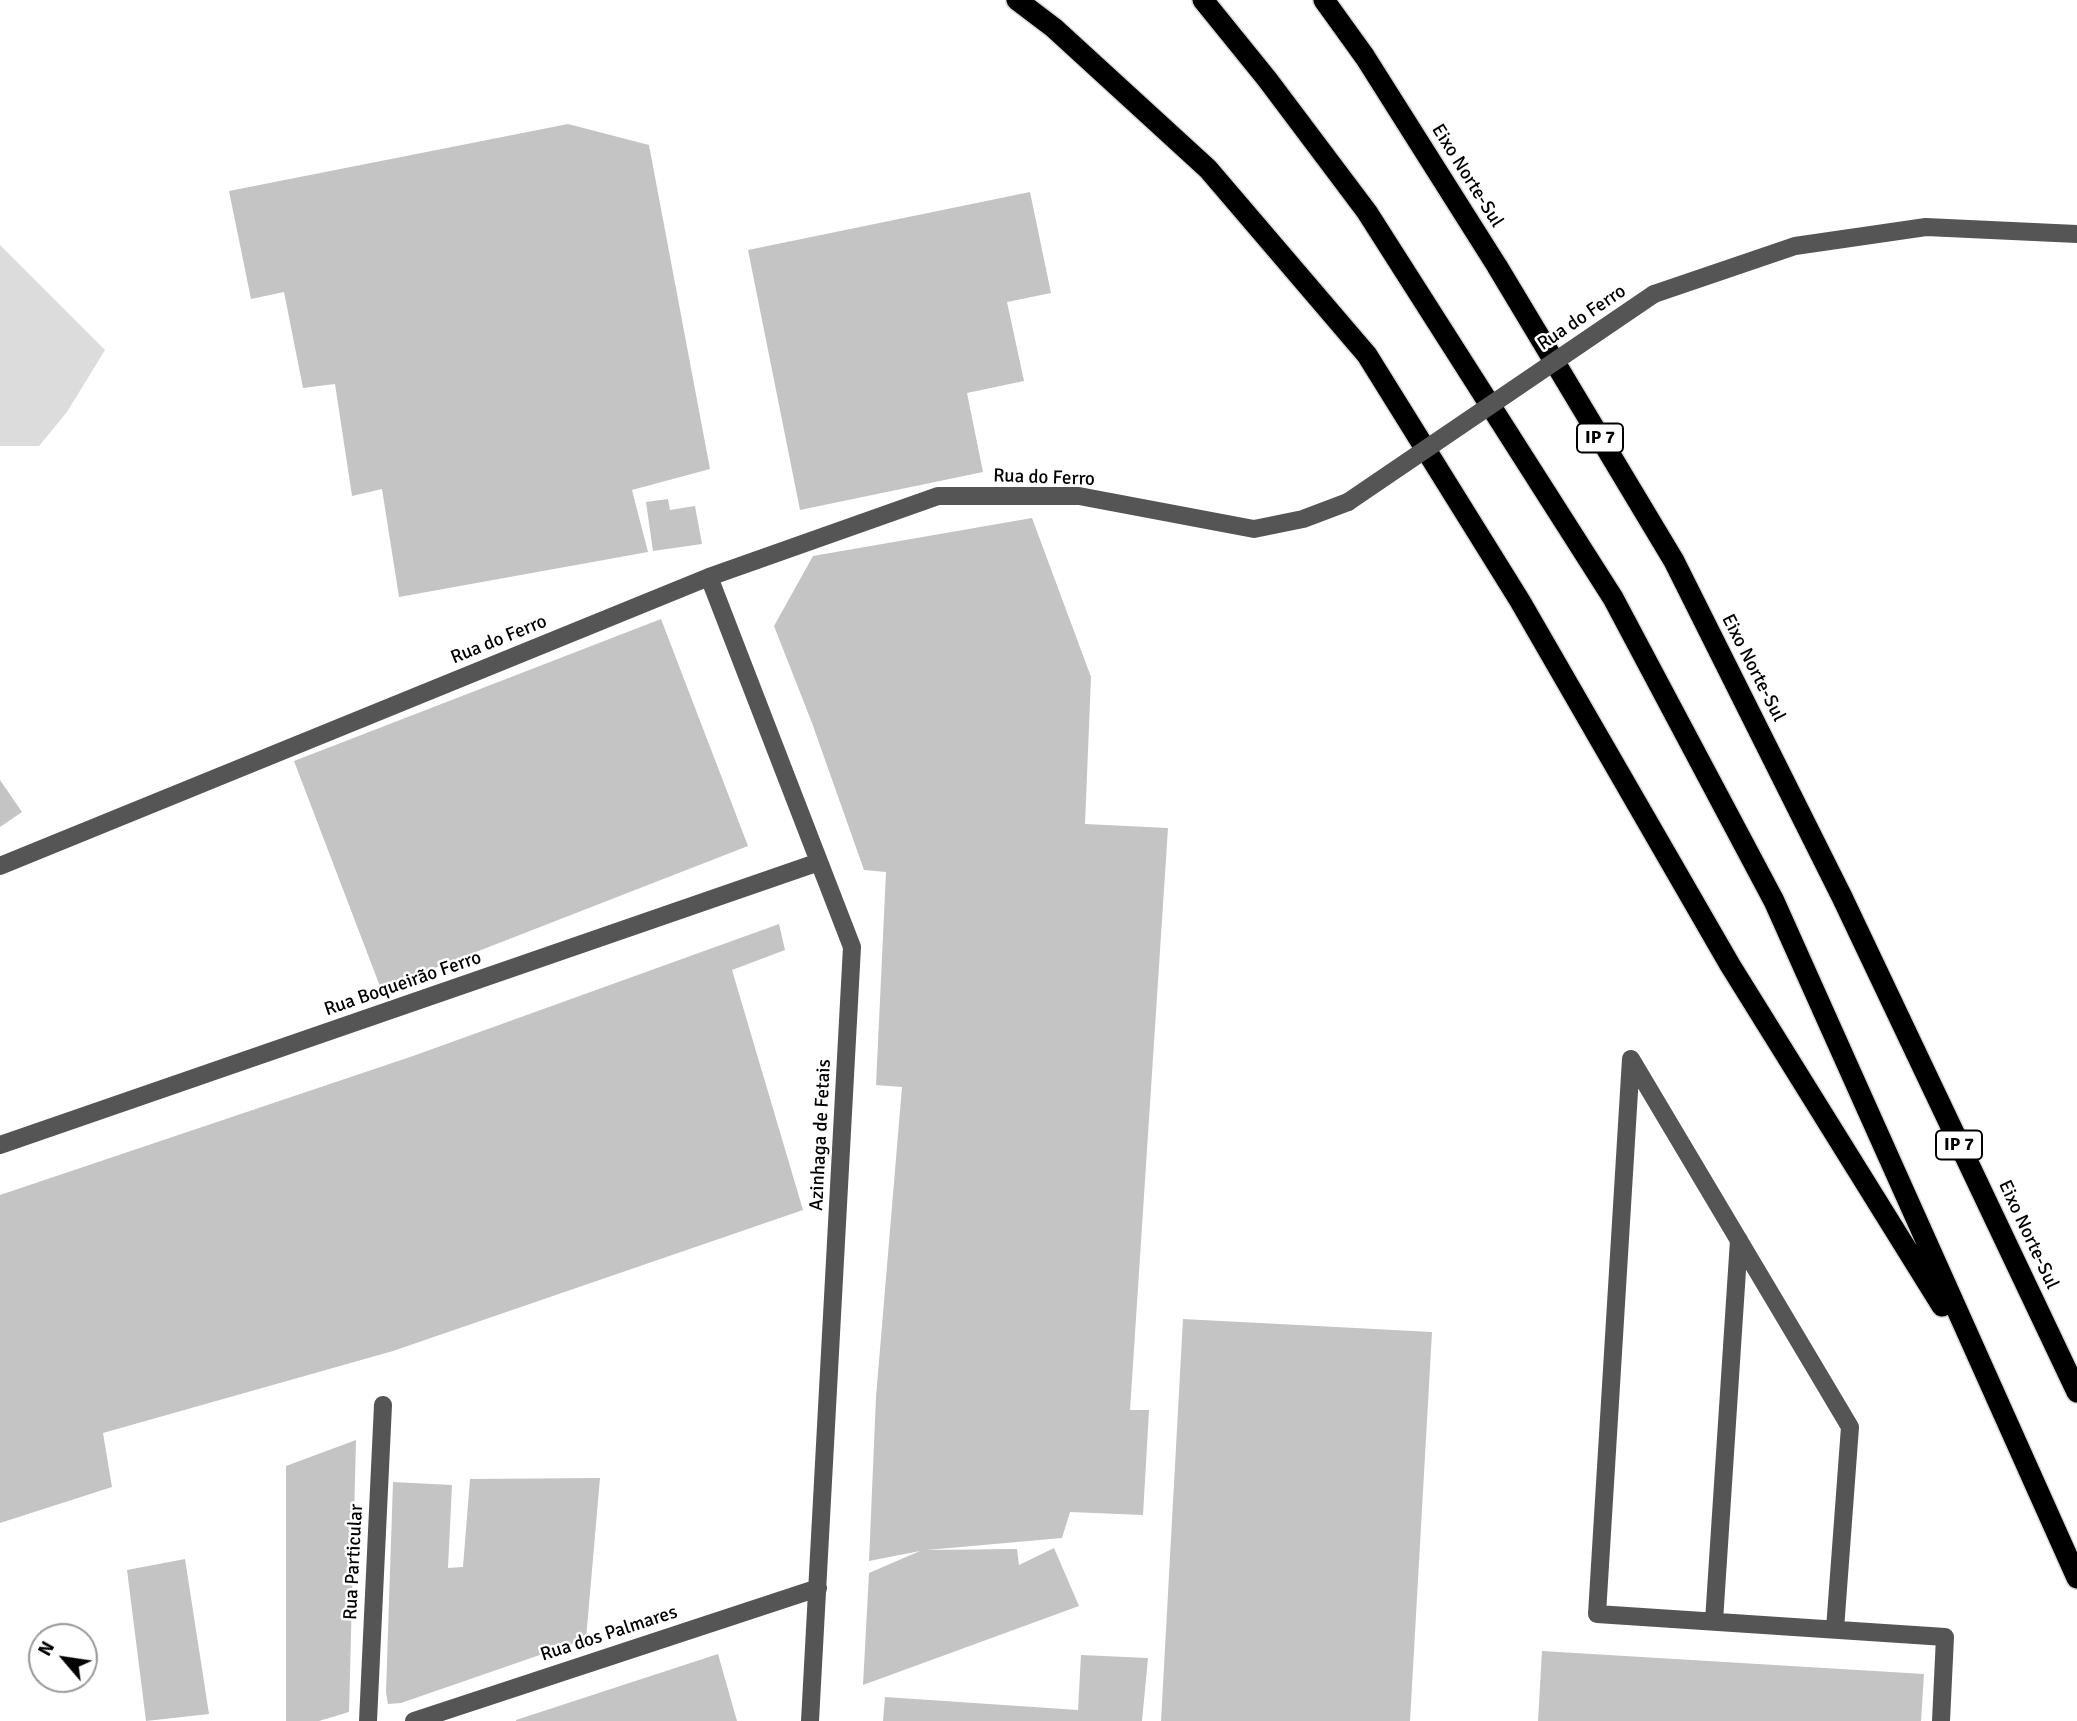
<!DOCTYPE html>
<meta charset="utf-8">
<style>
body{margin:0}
#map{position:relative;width:2077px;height:1721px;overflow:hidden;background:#fff;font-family:Signika,sans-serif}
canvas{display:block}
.north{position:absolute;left:28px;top:1623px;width:70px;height:70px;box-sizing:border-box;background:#fff;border:2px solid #999;border-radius:50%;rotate:299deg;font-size:19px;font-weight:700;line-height:28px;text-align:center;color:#000}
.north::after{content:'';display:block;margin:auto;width:24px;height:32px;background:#000;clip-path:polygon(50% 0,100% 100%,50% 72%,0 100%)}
</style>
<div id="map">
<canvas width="2077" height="1721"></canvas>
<div class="north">N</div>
</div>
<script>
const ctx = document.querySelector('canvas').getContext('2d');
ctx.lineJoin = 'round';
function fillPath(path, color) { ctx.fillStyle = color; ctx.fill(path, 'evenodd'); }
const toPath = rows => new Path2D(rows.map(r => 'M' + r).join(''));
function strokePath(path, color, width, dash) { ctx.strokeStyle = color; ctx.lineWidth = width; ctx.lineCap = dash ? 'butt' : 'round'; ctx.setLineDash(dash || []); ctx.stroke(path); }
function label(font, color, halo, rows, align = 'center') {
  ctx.font = font + ' Signika,sans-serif'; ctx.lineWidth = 5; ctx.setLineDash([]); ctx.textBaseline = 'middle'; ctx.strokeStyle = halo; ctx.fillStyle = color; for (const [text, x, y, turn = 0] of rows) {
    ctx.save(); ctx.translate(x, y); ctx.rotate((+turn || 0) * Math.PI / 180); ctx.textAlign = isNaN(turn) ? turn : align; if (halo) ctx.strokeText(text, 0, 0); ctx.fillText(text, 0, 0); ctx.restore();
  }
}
fillPath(toPath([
 [0,245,105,350,67,412,39,446,0,446]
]), '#dcdcdc');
fillPath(toPath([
 [568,124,649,145,710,469,632,490,648,552,399,597,382,489,352,496,335,384,303,388,284,292,251,299,229,191],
 [1030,192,1051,293,1007,302,1024,381,967,393,983,472,800,510,748,250],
 [668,499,670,510,695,506,702,544,653,551,646,502],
 [1032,518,1091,677,1085,824,1168,828,1130,1410,1149,1410,1143,1515,1070,1512,1062,1538,927,1550,1017,1549,1019,1565,1054,1548,1079,1606,863,1685,869,1573,920,1551,869,1561,876,1397,902,1087,876,1085,886,872,864,870,812,723,774,626,813,556],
 [661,619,748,846,381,989,294,761],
 [0,780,22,812,0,827],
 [779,924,785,950,732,970,803,1210,393,1351,103,1433,112,1487,0,1523,0,1195,413,1056],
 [1183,1319,1432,1332,1410,1721,1161,1721],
 [356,1440,349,1712,319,1721,286,1721,286,1466],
 [600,1478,586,1639,401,1703,388,1704,386,1692,393,1482,452,1485,448,1568,463,1567,470,1479],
 [185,1559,209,1714,146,1721,127,1570],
 [1542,1651,1924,1674,1921,1721,1538,1721],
 [718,1654,737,1721,516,1721,516,1720],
 [1081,1655,1148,1658,1142,1721,883,1721,885,1697,1078,1710]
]), '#c4c4c4');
const highway = toPath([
 [1017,0,1054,28,1208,169,1367,355,1520,601,1730,965,1942,1306],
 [1203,0,1267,79,1367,212,1613,598,1774,901,2077,1578],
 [1324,0,1365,57,1497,266,1674,561,1842,897,2077,1392]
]);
strokePath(highway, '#dbdbdb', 24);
strokePath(toPath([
 [1654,294,1795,246,1926,227,2077,234],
 [709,577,852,947,810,1721],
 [0,866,709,577,938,496,1079,496,1254,529,1303,519,1348,502],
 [0,1145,819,862],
 [1714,1621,1739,1240],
 [1835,1629,1850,1427,1631,1059,1597,1614,1945,1637,1941,1721],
 [368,1721,383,1405],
 [414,1721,818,1588]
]), '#555', 18);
strokePath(highway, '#000', 21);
strokePath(toPath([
 [1348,502,1654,294]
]), '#555', 18);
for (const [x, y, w] of [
 [1600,438,46],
 [1959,1145,46]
]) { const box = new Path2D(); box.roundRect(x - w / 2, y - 14.5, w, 29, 5); ctx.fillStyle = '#fff'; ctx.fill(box); strokePath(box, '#000', 2); }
label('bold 18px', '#000', null, [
 ["IP 7",1600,438],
 ["IP 7",1959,1145]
]);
label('19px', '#000', '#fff', [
 ["Eixo Norte-Sul",1467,176,58],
 ["Rua do Ferro",1582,318,-34],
 ["Rua do Ferro",1044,478,2],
 ["Rua do Ferro",499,640,-22],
 ["Eixo Norte-Sul",1753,668,63],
 ["Rua Boqueirão Ferro",403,984,-19],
 ["Azinhaga de Fetais",821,1135,-87],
 ["Eixo Norte-Sul",2028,1235,65],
 ["Rua Particular",354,1562,-87],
 ["Rua dos Palmares",609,1634,-18]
]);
</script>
